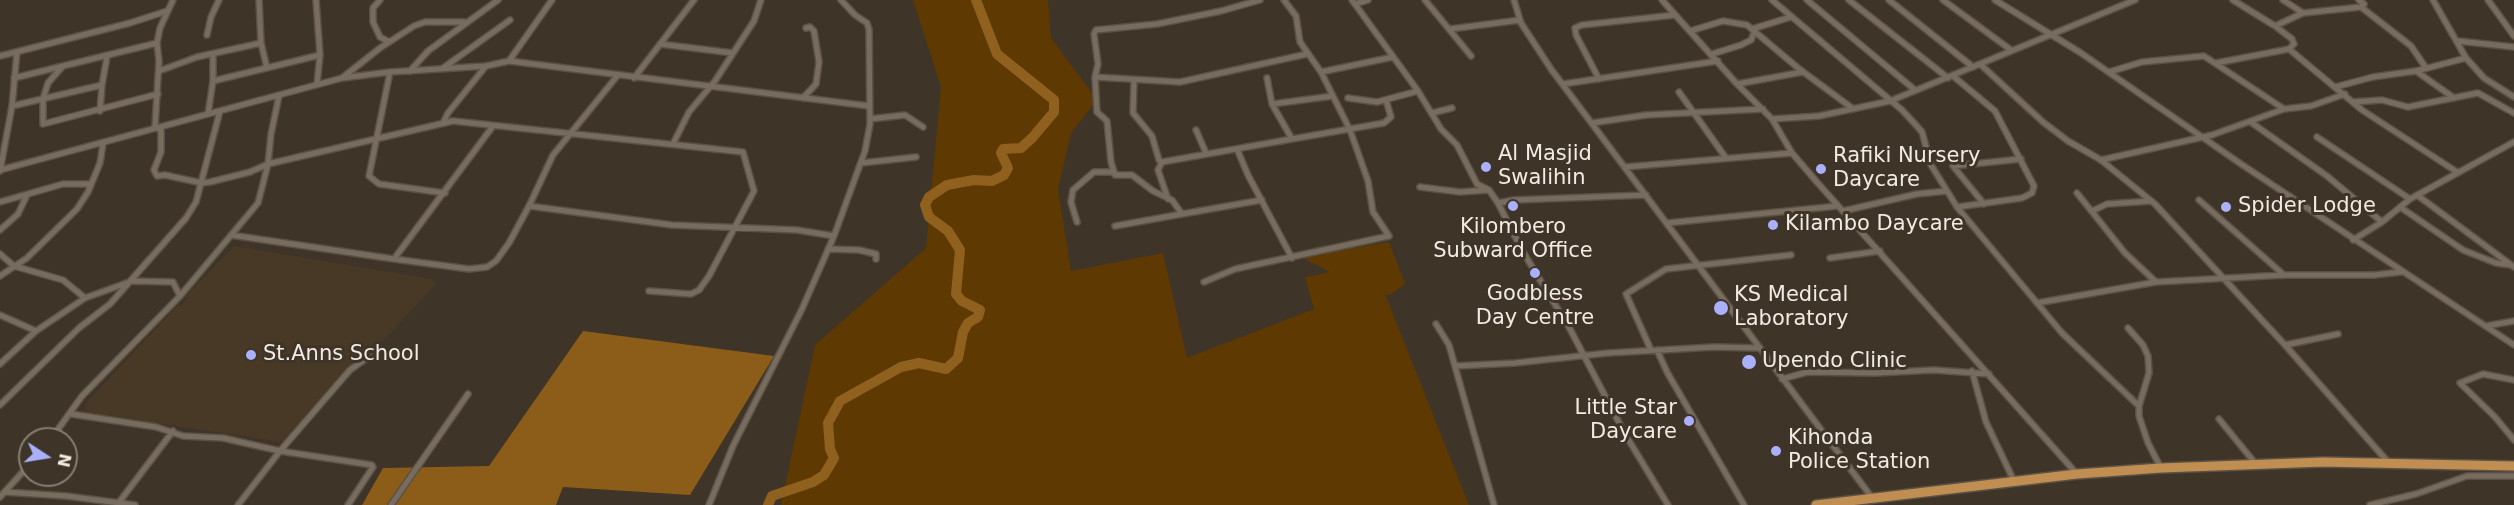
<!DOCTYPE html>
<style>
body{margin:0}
#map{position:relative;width:2514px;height:505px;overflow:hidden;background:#3f3428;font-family:"DejaVu Sans",sans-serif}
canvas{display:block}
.north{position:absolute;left:18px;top:427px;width:60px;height:60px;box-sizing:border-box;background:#3f3428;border:2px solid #877d73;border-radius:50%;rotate:102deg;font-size:16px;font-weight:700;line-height:24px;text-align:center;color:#f2ebe3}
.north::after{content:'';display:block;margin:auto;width:21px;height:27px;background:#aab0fb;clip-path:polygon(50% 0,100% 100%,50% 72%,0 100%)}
</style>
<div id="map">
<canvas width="2514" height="505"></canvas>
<div class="north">N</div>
</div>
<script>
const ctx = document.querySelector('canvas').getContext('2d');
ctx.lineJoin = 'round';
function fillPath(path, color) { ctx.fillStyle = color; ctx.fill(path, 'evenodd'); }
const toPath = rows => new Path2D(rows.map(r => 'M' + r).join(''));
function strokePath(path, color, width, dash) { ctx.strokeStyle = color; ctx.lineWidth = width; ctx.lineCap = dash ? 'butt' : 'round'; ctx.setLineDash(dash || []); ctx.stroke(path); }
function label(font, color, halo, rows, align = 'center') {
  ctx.font = font + ' "DejaVu Sans",sans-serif'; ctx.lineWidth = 6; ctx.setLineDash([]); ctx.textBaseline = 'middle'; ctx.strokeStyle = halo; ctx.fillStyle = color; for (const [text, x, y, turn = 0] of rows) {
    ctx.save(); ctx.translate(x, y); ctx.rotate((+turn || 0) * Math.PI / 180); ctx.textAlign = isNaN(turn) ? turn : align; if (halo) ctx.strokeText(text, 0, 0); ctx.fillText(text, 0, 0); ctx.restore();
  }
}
fillPath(toPath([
 [234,246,432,279,436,284,289,443,84,412,86,403,176,307,182,305,187,299,186,296]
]), '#483927');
fillPath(toPath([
 [913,0,1048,0,1051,38,1097,100,1071,133,1058,189,1071,271,1163,253,1187,358,1314,309,1305,277,1330,272,1301,257,1389,242,1405,284,1390,295,1385,294,1469,505,781,505,815,345,926,248,941,87]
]), '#5e3a02');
fillPath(toPath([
 [583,331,774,356,690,495,563,487,556,505,362,505,383,468,489,466]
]), '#8c5c19');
strokePath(toPath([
 [768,505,772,496,813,482,824,475,834,458,830,449,828,423,840,401,901,367,919,363,946,369,958,358,963,332,968,323,978,317,980,310,962,301,956,294,960,250,948,231,929,217,925,205,929,197,947,185,974,180,992,181,1004,175,1008,168,1001,153,1003,149,1021,148,1032,138,1054,112,1054,100,997,54,976,0]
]), '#90601e', 10);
const minor = toPath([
 [173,0,160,28,157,43,159,61,155,127,161,130,161,152,154,170,157,176,165,175,202,183,210,182,250,172,268,164,453,121,743,152,754,191,709,276,699,290,691,294,649,291],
 [259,0,261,43,267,68],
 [316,0,320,55,317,84],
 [380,0,373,8,373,22,380,37,389,42],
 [1260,0,1221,11,1157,24,1096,30,1094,34,1098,64,1095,77,1180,82,1307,54],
 [1352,0,1418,91,1441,129,1457,145,1477,184,1489,190,1498,203,1523,252,1570,329,1625,434,1668,505],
 [1425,0,1471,56],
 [1514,0,1521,23,1551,69,1873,499],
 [1662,0,1737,84,1772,119,1792,153,1816,181,2077,474],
 [1772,0,1902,110,1915,124,1922,132,1931,165,1957,207,2062,333,2139,406],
 [1807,0,1915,90],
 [1849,0,1948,78],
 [1889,0,1973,67],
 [1943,0,2011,50],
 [1995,0,2081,53,2241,164,2514,345],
 [2283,0,2303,13],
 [2433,0,2466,58,2484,78,2514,97],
 [2488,0,2514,36],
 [1355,4,1368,0],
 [2361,7,2411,46,2426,68],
 [2275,26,2303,13,2361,7,2364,4,2359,0],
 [1450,29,1520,20],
 [1752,29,1791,17],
 [1690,31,1723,21,1747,25,1798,68,1852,108],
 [207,35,211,17,219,0],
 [2458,41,2514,47],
 [660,44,733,53],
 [2289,49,2362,110,2457,172],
 [1712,54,1741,45,1751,40,1754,33],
 [0,56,130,23,167,11],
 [509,61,552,0],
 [2216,63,2289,49,2294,44,2292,39,2275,26,2233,0],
 [1980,64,2043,122,2068,141,2101,160,2155,204,2285,345,2388,462],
 [62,67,48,83,43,99,43,124,158,94],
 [443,68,510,20],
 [159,71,197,57,261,43],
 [410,71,428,51,498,0],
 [2416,71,2454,98],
 [390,72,369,176,379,184,445,193],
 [1321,72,1393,57],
 [2109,72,2142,62,2204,56,2284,109],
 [1953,76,1995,111,2034,186,2032,193,2022,198,1957,207],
 [1095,77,1097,112,1107,121,1111,162,1115,175,1132,175,1153,191,1172,200,1182,214,1262,200],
 [14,78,157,43],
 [342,78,380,48,414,26,425,22,464,22],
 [634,78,694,0],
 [1267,78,1272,104,1292,139,1384,123,1391,117,1386,100],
 [1599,79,1576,35,1575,28,1582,25,1675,15],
 [1134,80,1133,113,1152,136,1159,160,1162,162,1292,139],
 [213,81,320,55],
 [1563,84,1718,61],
 [1737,84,1803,72],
 [102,85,107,57],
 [2335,87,2373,77,2416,71,2466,58],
 [1679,92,1726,158],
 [803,98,816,84,819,62,814,31,810,27,806,28],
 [1348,98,1377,102,1418,91],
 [2353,102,2382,100,2408,107,2478,93,2514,113],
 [1272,104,1333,96],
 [12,106,102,85,100,111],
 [1432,113,1452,108],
 [208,114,213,81,213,55],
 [870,119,905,115,923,127],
 [1772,119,1819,116,1890,101,2135,0],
 [443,123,448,113,486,66],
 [1592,123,1646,115,1763,109],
 [2252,123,2327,176,2382,222],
 [1196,130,1206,153],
 [2317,137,2410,199],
 [673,144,689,112,715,81,754,21,761,0],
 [1237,149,1248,175,1292,258],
 [2101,160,2212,135,2284,109,2311,106,2345,94],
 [1162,162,1158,170,1168,199],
 [861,163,916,157],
 [1625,167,1792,153],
 [0,170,342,78,390,72,486,66,509,61,869,106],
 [0,171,12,106,17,52],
 [1420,187,1460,192,1489,190],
 [2077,193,2125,253,2156,282],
 [2417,195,2514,267],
 [2199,200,2284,275],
 [0,202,63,184,90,184,89,186],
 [1498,203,1514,200,1646,195],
 [1984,204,1953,166,2021,159],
 [529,206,672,225,797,230,834,236],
 [2400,207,2463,250,2496,263,2511,265],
 [1843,211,1917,194,1947,191],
 [2092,211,2107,204,2151,201],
 [1077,222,1071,202,1073,190,1094,172,1113,172],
 [1667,223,1838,206],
 [1115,226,1182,214],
 [0,230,18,214,27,195],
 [231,235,394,259,493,126],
 [2353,240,2382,222,2410,199,2514,142],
 [828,249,859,250,876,254,876,259],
 [0,254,14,266,63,280,85,298,132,281,173,282,180,296],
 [1830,258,1880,251],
 [394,259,469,269,487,267,496,261,509,243,529,206,553,155,618,75],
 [0,276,27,258,77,209,88,192,100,163,103,144],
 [1204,282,1235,269,1389,236,1373,212,1368,181,1350,130,1321,72,1300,42,1296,16,1284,0],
 [2037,303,2156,282,2284,275,2374,275,2401,272],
 [0,315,36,331],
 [1436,324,1449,345,1494,505],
 [2486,326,2514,321],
 [2128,328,2143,345,2148,356,2149,373,2139,406,2139,416,2148,443,2161,468],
 [2285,345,2338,334],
 [1651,350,1626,294,1666,269,1791,255],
 [1657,350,1667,372,1744,505],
 [0,364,36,331,85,298],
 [1455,366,1515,363,1608,353,1714,347,1759,348],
 [1972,371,1986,422,2014,481],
 [1782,379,1808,372,1875,373,1934,370,1989,374],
 [2514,380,2483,374,2460,383,2495,417,2514,440],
 [0,405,79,328,110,304,186,218,196,202,220,111],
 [71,414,156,427,183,436,223,438,280,451,372,465,373,467,348,505],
 [2219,419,2255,463],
 [51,439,82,396,180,296,258,203,268,164,271,134,279,96],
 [5,492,66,496,135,505],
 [0,497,30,464],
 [117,505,173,431],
 [238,505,280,451,350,370,364,360,377,356],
 [391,505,468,394],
 [709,505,733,446,802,309,834,236,865,151,870,124,869,29,867,23,855,15,841,0],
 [2370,505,2416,494,2467,476,2514,476]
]);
const trunk = toPath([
 [1816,505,2077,474,2161,468,2323,462,2514,466]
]);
strokePath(minor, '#5b5247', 8);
strokePath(trunk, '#5b5247', 12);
strokePath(minor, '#786c5f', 5);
strokePath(trunk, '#c08e50', 9);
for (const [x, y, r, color] of [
 [1486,167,6,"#aab0fb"],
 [1821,169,6,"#aab0fb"],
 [1513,206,6,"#aab0fb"],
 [2226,207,6,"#aab0fb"],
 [1773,225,6,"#aab0fb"],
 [1535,273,6,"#aab0fb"],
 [1721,308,8,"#aab0fb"],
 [251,355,6,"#aab0fb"],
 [1749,362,8,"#aab0fb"],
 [1689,421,6,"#aab0fb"],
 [1776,451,6,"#aab0fb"]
]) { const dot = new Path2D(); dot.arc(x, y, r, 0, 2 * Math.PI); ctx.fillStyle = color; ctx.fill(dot); strokePath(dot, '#3f3428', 2); }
label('21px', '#f2ebe3', '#3f3428', [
 ["Al Masjid",1498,155],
 ["Swalihin",1498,179],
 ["Rafiki Nursery",1833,157],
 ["Daycare",1833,181],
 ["Spider Lodge",2238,207],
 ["Kilambo Daycare",1785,225],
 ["Kilombero",1513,228,"center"],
 ["Subward Office",1513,252,"center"],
 ["Godbless",1535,295,"center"],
 ["Day Centre",1535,319,"center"],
 ["KS Medical",1734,296],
 ["Laboratory",1734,320],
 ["St.Anns School",263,355],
 ["Upendo Clinic",1762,362],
 ["Little Star",1677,409,"right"],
 ["Daycare",1677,433,"right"],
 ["Kihonda",1788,439],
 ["Police Station",1788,463]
], 'left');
</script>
